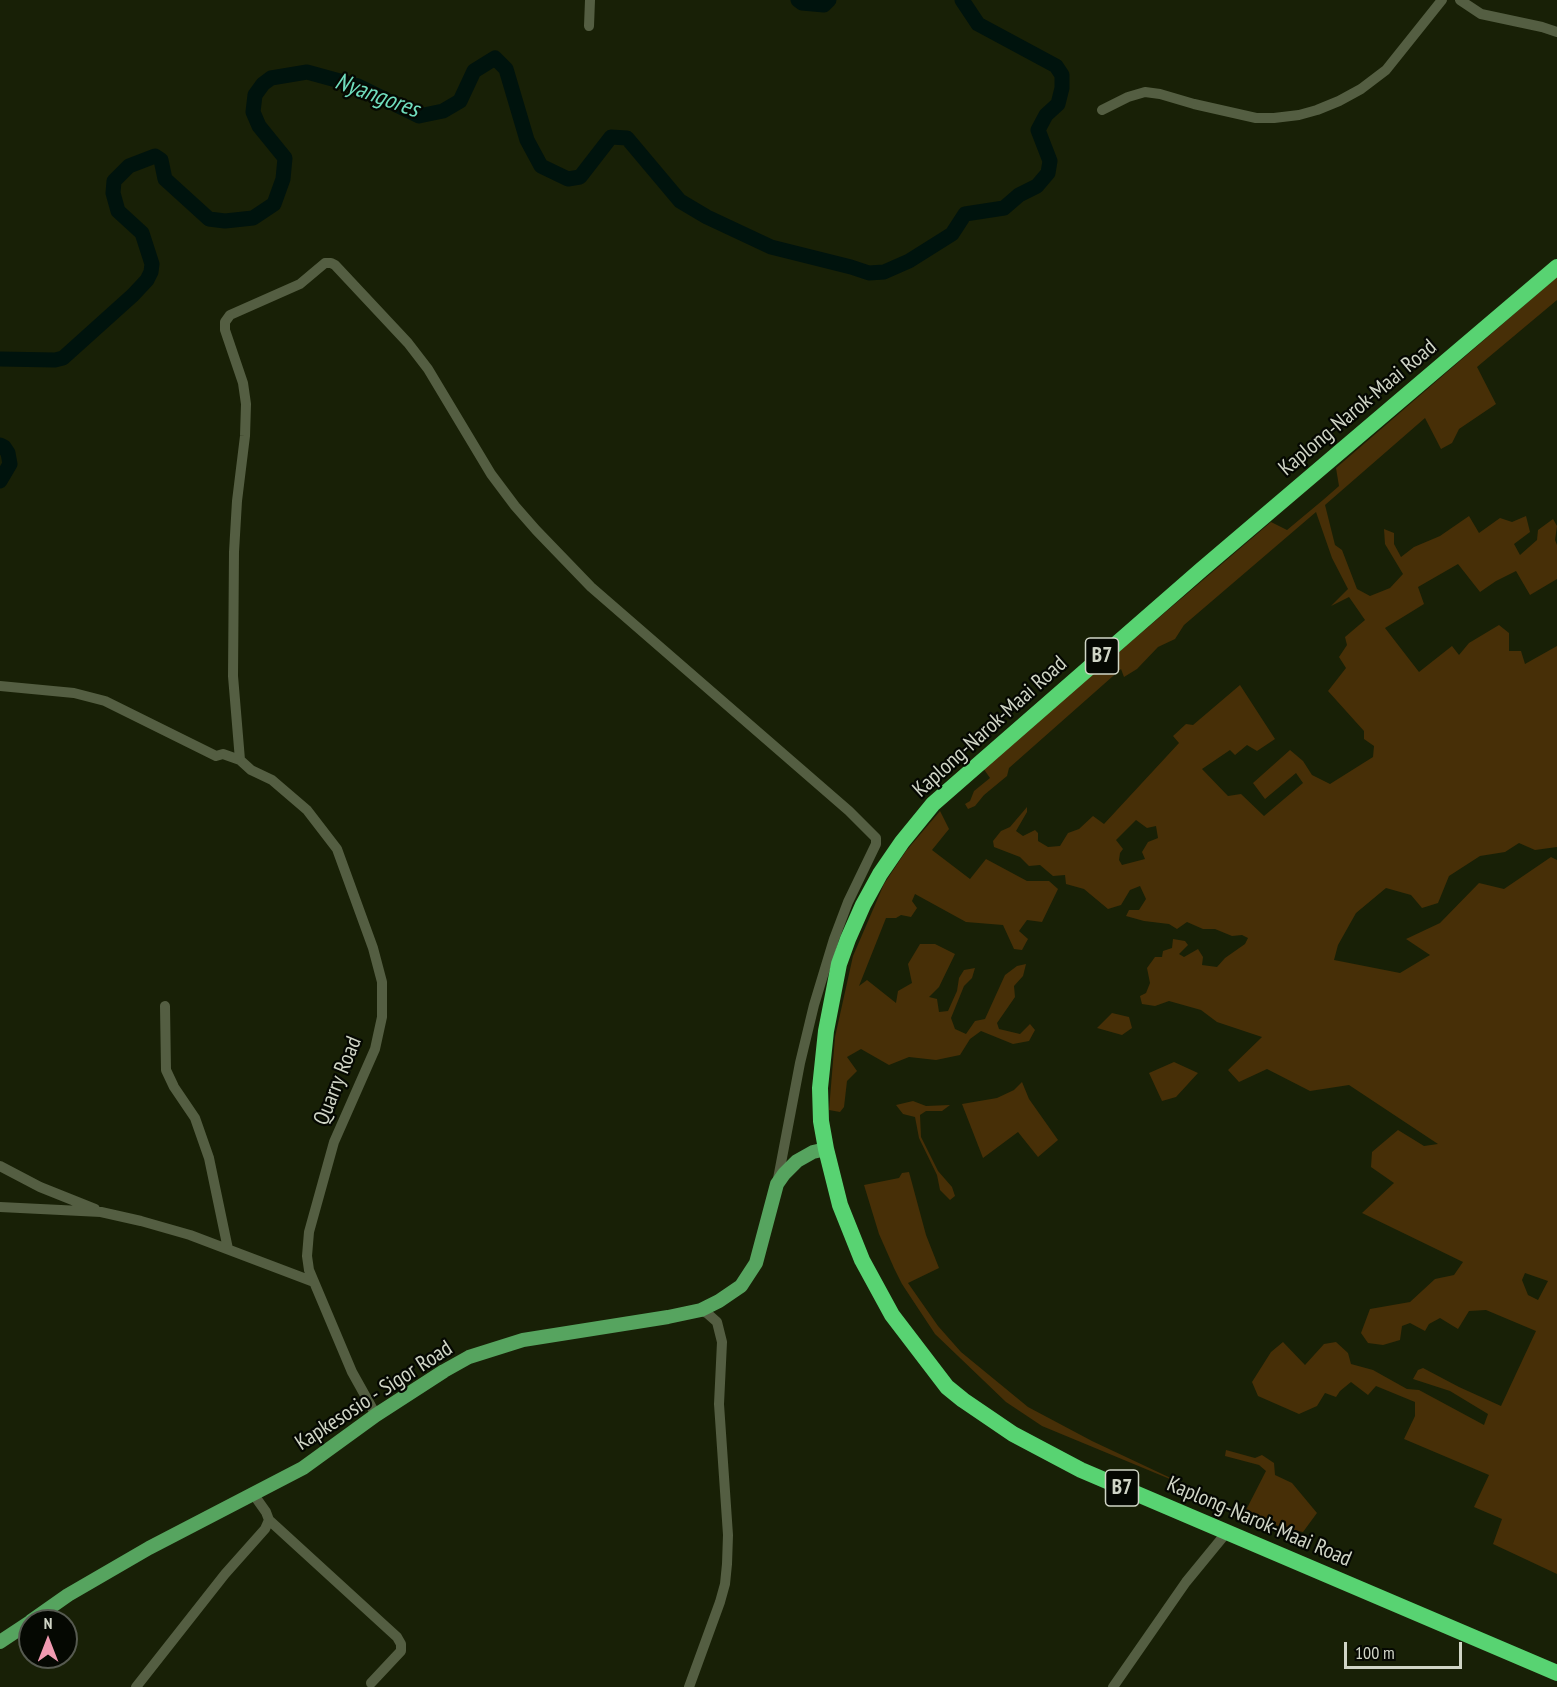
<!DOCTYPE html>
<style>
body{margin:0}
#map{position:relative;width:1557px;height:1687px;overflow:hidden;background:#182006;font-family:"PT Sans Narrow",sans-serif}
canvas{display:block}
.north{position:absolute;left:18px;top:1609px;width:60px;height:60px;box-sizing:border-box;background:#050802;border:2px solid #565a50;border-radius:50%;rotate:0deg;font-size:16px;font-weight:700;line-height:24px;text-align:center;color:#d0d5c6}
.north::after{content:'';display:block;margin:auto;width:21px;height:27px;background:#f19ab1;clip-path:polygon(50% 0,100% 100%,50% 72%,0 100%)}
.scale{position:absolute;left:1344px;top:1642px;width:118px;height:27px;box-sizing:border-box;border:3px solid #d0d5c6;border-top:0;padding-left:8px;font-size:18px;line-height:21px;white-space:nowrap;color:#d0d5c6;-webkit-text-stroke:4px #050802;paint-order:stroke}
</style>
<div id="map">
<canvas width="1557" height="1687"></canvas>
<div class="north">N</div>
<div class="scale">100 m</div>
</div>
<script>
const ctx = document.querySelector('canvas').getContext('2d');
ctx.lineJoin = 'round';
function fillPath(path, color) { ctx.fillStyle = color; ctx.fill(path, 'evenodd'); }
const toPath = rows => new Path2D(rows.map(r => 'M' + r).join(''));
function strokePath(path, color, width, dash) { ctx.strokeStyle = color; ctx.lineWidth = width; ctx.lineCap = dash ? 'butt' : 'round'; ctx.setLineDash(dash || []); ctx.stroke(path); }
function label(font, color, halo, rows, align = 'center') {
  ctx.font = font + ' "PT Sans Narrow",sans-serif'; ctx.lineWidth = 4.5; ctx.setLineDash([]); ctx.textBaseline = 'middle'; ctx.strokeStyle = halo; ctx.fillStyle = color; for (const [text, x, y, turn = 0] of rows) {
    ctx.save(); ctx.translate(x, y); ctx.rotate((+turn || 0) * Math.PI / 180); ctx.textAlign = isNaN(turn) ? turn : align; if (halo) ctx.strokeText(text, 0, 0); ctx.fillText(text, 0, 0); ctx.restore();
  }
}
fillPath(toPath([
 [1557,277,1557,300,1477,367,1496,404,1459,429,1452,443,1441,449,1425,418,1325,505,1335,545,1342,550,1357,589,1370,596,1390,588,1403,574,1385,544,1384,529,1394,533,1394,544,1401,557,1414,547,1440,536,1469,516,1479,533,1500,518,1512,522,1526,516,1530,532,1514,544,1520,555,1537,540,1538,530,1553,519,1557,526,1555,540,1557,545,1557,579,1530,595,1516,571,1496,581,1480,592,1458,564,1418,587,1424,604,1385,628,1419,672,1452,646,1459,655,1469,643,1499,625,1509,633,1509,651,1521,651,1525,664,1557,646,1557,847,1535,850,1519,843,1505,852,1480,856,1449,876,1438,903,1422,908,1411,895,1386,888,1356,913,1338,945,1334,960,1400,973,1430,955,1406,939,1440,923,1479,883,1504,889,1551,857,1557,860,1557,1574,1493,1544,1502,1519,1474,1507,1489,1475,1404,1439,1415,1416,1415,1402,1376,1386,1368,1395,1351,1382,1340,1391,1336,1397,1325,1393,1317,1406,1299,1414,1258,1396,1252,1382,1271,1352,1283,1342,1305,1365,1324,1344,1336,1342,1348,1353,1351,1364,1373,1370,1407,1389,1419,1390,1484,1425,1488,1414,1450,1391,1413,1379,1418,1370,1423,1368,1459,1387,1501,1406,1536,1331,1486,1310,1469,1311,1458,1329,1440,1318,1429,1324,1425,1331,1410,1323,1402,1326,1400,1340,1383,1345,1368,1343,1361,1333,1370,1309,1410,1302,1435,1279,1454,1275,1463,1262,1362,1213,1394,1183,1371,1167,1372,1152,1398,1130,1424,1146,1438,1144,1349,1085,1310,1091,1267,1069,1239,1082,1228,1070,1262,1037,1217,1022,1201,1010,1169,1001,1155,1006,1142,1004,1140,996,1146,993,1150,983,1147,968,1155,957,1162,957,1163,951,1172,948,1173,939,1185,941,1188,945,1179,954,1184,957,1198,949,1203,957,1202,965,1217,967,1225,958,1245,944,1248,938,1242,935,1232,936,1215,929,1203,929,1187,922,1177,929,1169,924,1144,921,1126,916,1129,910,1139,910,1146,899,1140,886,1130,890,1121,905,1108,909,1084,889,1066,884,1065,875,1053,876,1040,865,1029,866,1020,857,994,847,993,841,1001,831,1010,827,1027,807,1027,812,1016,831,1023,836,1035,830,1038,833,1038,841,1048,847,1060,846,1068,833,1079,829,1093,816,1104,824,1179,743,1173,736,1186,724,1193,725,1240,685,1275,739,1257,751,1247,745,1235,755,1230,750,1202,769,1228,796,1241,794,1264,816,1303,783,1296,773,1265,799,1253,783,1290,750,1303,761,1312,775,1330,784,1373,757,1374,746,1364,739,1364,731,1328,691,1346,668,1339,657,1347,645,1345,637,1365,620,1349,597,1331,606,1348,589,1332,558,1316,512,1184,625,1175,639,1158,647,1137,669,1124,677,1121,669,1009,768,1007,776,984,795,975,806,968,809,965,804,970,801,974,791,990,778,983,768,1271,522,1287,530,1323,500,1339,486,1336,468],
 [1136,820,1147,828,1156,826,1158,838,1148,842,1142,852,1145,859,1122,865,1119,860,1120,853,1123,849,1116,840],
 [1525,1273,1548,1281,1538,1300,1528,1295,1522,1280],
 [940,811,949,829,932,850,970,879,986,859,1027,881,1049,881,1058,889,1042,922,1027,920,1019,931,1028,939,1022,950,1014,949,1003,925,966,922,915,894,912,901,917,908,911,917,901,915,896,918,886,918,859,986,867,980,896,1003,898,991,912,983,908,964,920,944,935,944,955,954,939,987,929,997,937,999,939,1012,948,1011,957,991,959,978,964,970,975,968,972,978,964,986,951,1018,955,1029,966,1034,975,1021,985,1019,1005,975,1017,966,1026,964,1023,976,1014,986,1015,997,997,1023,999,1029,1020,1034,1030,1024,1035,1030,1029,1041,1013,1044,981,1031,970,1039,960,1055,936,1060,909,1057,889,1065,861,1049,847,1057,857,1071,847,1081,844,1107,840,1112,829,1110,835,1037,853,956,884,884,906,851],
 [1112,1013,1129,1017,1132,1028,1122,1035,1097,1028],
 [1174,1062,1198,1073,1176,1097,1162,1101,1149,1073],
 [1022,1082,1029,1099,1058,1140,1038,1157,1018,1132,983,1158,962,1104,997,1098,1014,1090],
 [913,1101,926,1106,950,1105,942,1111,926,1111,920,1115,921,1137,938,1171,952,1187,955,1196,950,1200,940,1190,937,1175,919,1138,915,1117,903,1114,896,1105],
 [909,1172,926,1235,939,1268,908,1283,938,1326,961,1352,1028,1407,1092,1441,1194,1489,1042,1426,1006,1402,935,1334,902,1284,894,1268,879,1234,864,1185,899,1178,902,1173],
 [1226,1450,1255,1458,1262,1455,1274,1463,1275,1475,1292,1483,1317,1513,1303,1532,1282,1528,1246,1510,1266,1471,1259,1465,1225,1456]
]), '#472f07');
strokePath(toPath([
 [798,0,802,3,824,5,829,0],
 [0,359,55,360,63,358,133,295,147,280,151,272,152,264,142,233,118,211,113,193,114,181,129,166,155,156,161,160,165,179,209,219,225,221,253,218,274,204,283,179,285,158,259,126,253,112,255,95,263,84,271,78,307,72,358,86,419,116,443,111,460,101,474,71,495,58,506,69,527,140,541,166,568,179,580,177,611,137,627,138,680,201,707,217,771,247,851,267,869,273,884,272,909,261,952,234,965,214,1004,208,1019,195,1037,186,1048,173,1050,161,1038,130,1046,115,1058,104,1062,88,1062,75,1056,66,978,24,962,0],
 [0,445,4,447,8,453,10,464,0,481]
]), '#00130d', 15);
strokePath(toPath([
 [1460,0,1481,14,1542,27,1557,32],
 [589,26,590,0],
 [1102,110,1128,97,1145,92,1160,94,1194,104,1256,118,1274,118,1299,115,1317,110,1339,101,1361,89,1386,70,1442,0],
 [0,686,74,693,105,701,216,756,223,754,240,760],
 [165,1006,166,1070,174,1087,195,1118,209,1158,228,1249],
 [0,1166,40,1187,95,1209],
 [0,1207,101,1212,141,1221,190,1235,314,1282],
 [376,1415,352,1372,309,1270,307,1256,309,1232,334,1142,375,1049,382,1017,382,982,373,948,337,849,307,810,272,780,251,770,240,760,233,676,234,552,237,501,245,436,246,404,243,383,225,330,225,322,230,315,300,284,325,263,331,263,335,265,408,343,428,369,491,474,515,506,536,530,591,587,849,811,876,838,876,844,848,902,834,939,814,1005,800,1063,777,1184],
 [254,1495,266,1512,269,1520,397,1637,401,1644,401,1651,371,1683],
 [136,1687,225,1574,265,1529,269,1520],
 [689,1687,720,1602,725,1584,727,1564,728,1535,719,1404,722,1342,717,1322,708,1314,701,1310],
 [1113,1687,1186,1582,1227,1532]
]), '#545e42', 10);
strokePath(toPath([
 [31,1621,68,1595,149,1548,303,1468,376,1415,444,1371,469,1357,523,1340,668,1317,701,1310,719,1301,741,1286,756,1263,777,1184,784,1174,797,1161,813,1152,826,1149],
 [0,1642,30,1622]
]), '#56a45f', 14);
strokePath(toPath([
 [1557,267,1201,570,933,804,902,842,880,874,863,905,848,939,839,964,826,1031,820,1088,821,1121,826,1149,840,1205,862,1260,892,1315,947,1387,963,1400,1013,1434,1081,1470,1557,1673]
]), '#58d372', 16);
for (const [x, y, w] of [
 [1102,656,33],
 [1122,1488,33]
]) { const box = new Path2D(); box.roundRect(x - w / 2, y - 18, w, 36, 4.5); ctx.fillStyle = '#050802'; ctx.fill(box); strokePath(box, '#d0d5c6', 1.5); }
label('bold 21px', '#d0d5c6', null, [
 ["B7",1102,656],
 ["B7",1122,1488]
]);
label('22px', '#d0d5c6', '#050802', [
 ["Kaplong-Narok-Maai Road",1358,408,-40],
 ["Kaplong-Narok-Maai Road",990,727,-42],
 ["Quarry Road",338,1081,-68],
 ["Kapkesosio - Sigor Road",374,1396,-33],
 ["Kaplong-Narok-Maai Road",1259,1522,23]
]);
label('italic 24px', '#70debe', '#050802', [
 ["Nyangores",377,96,20]
]);
</script>
